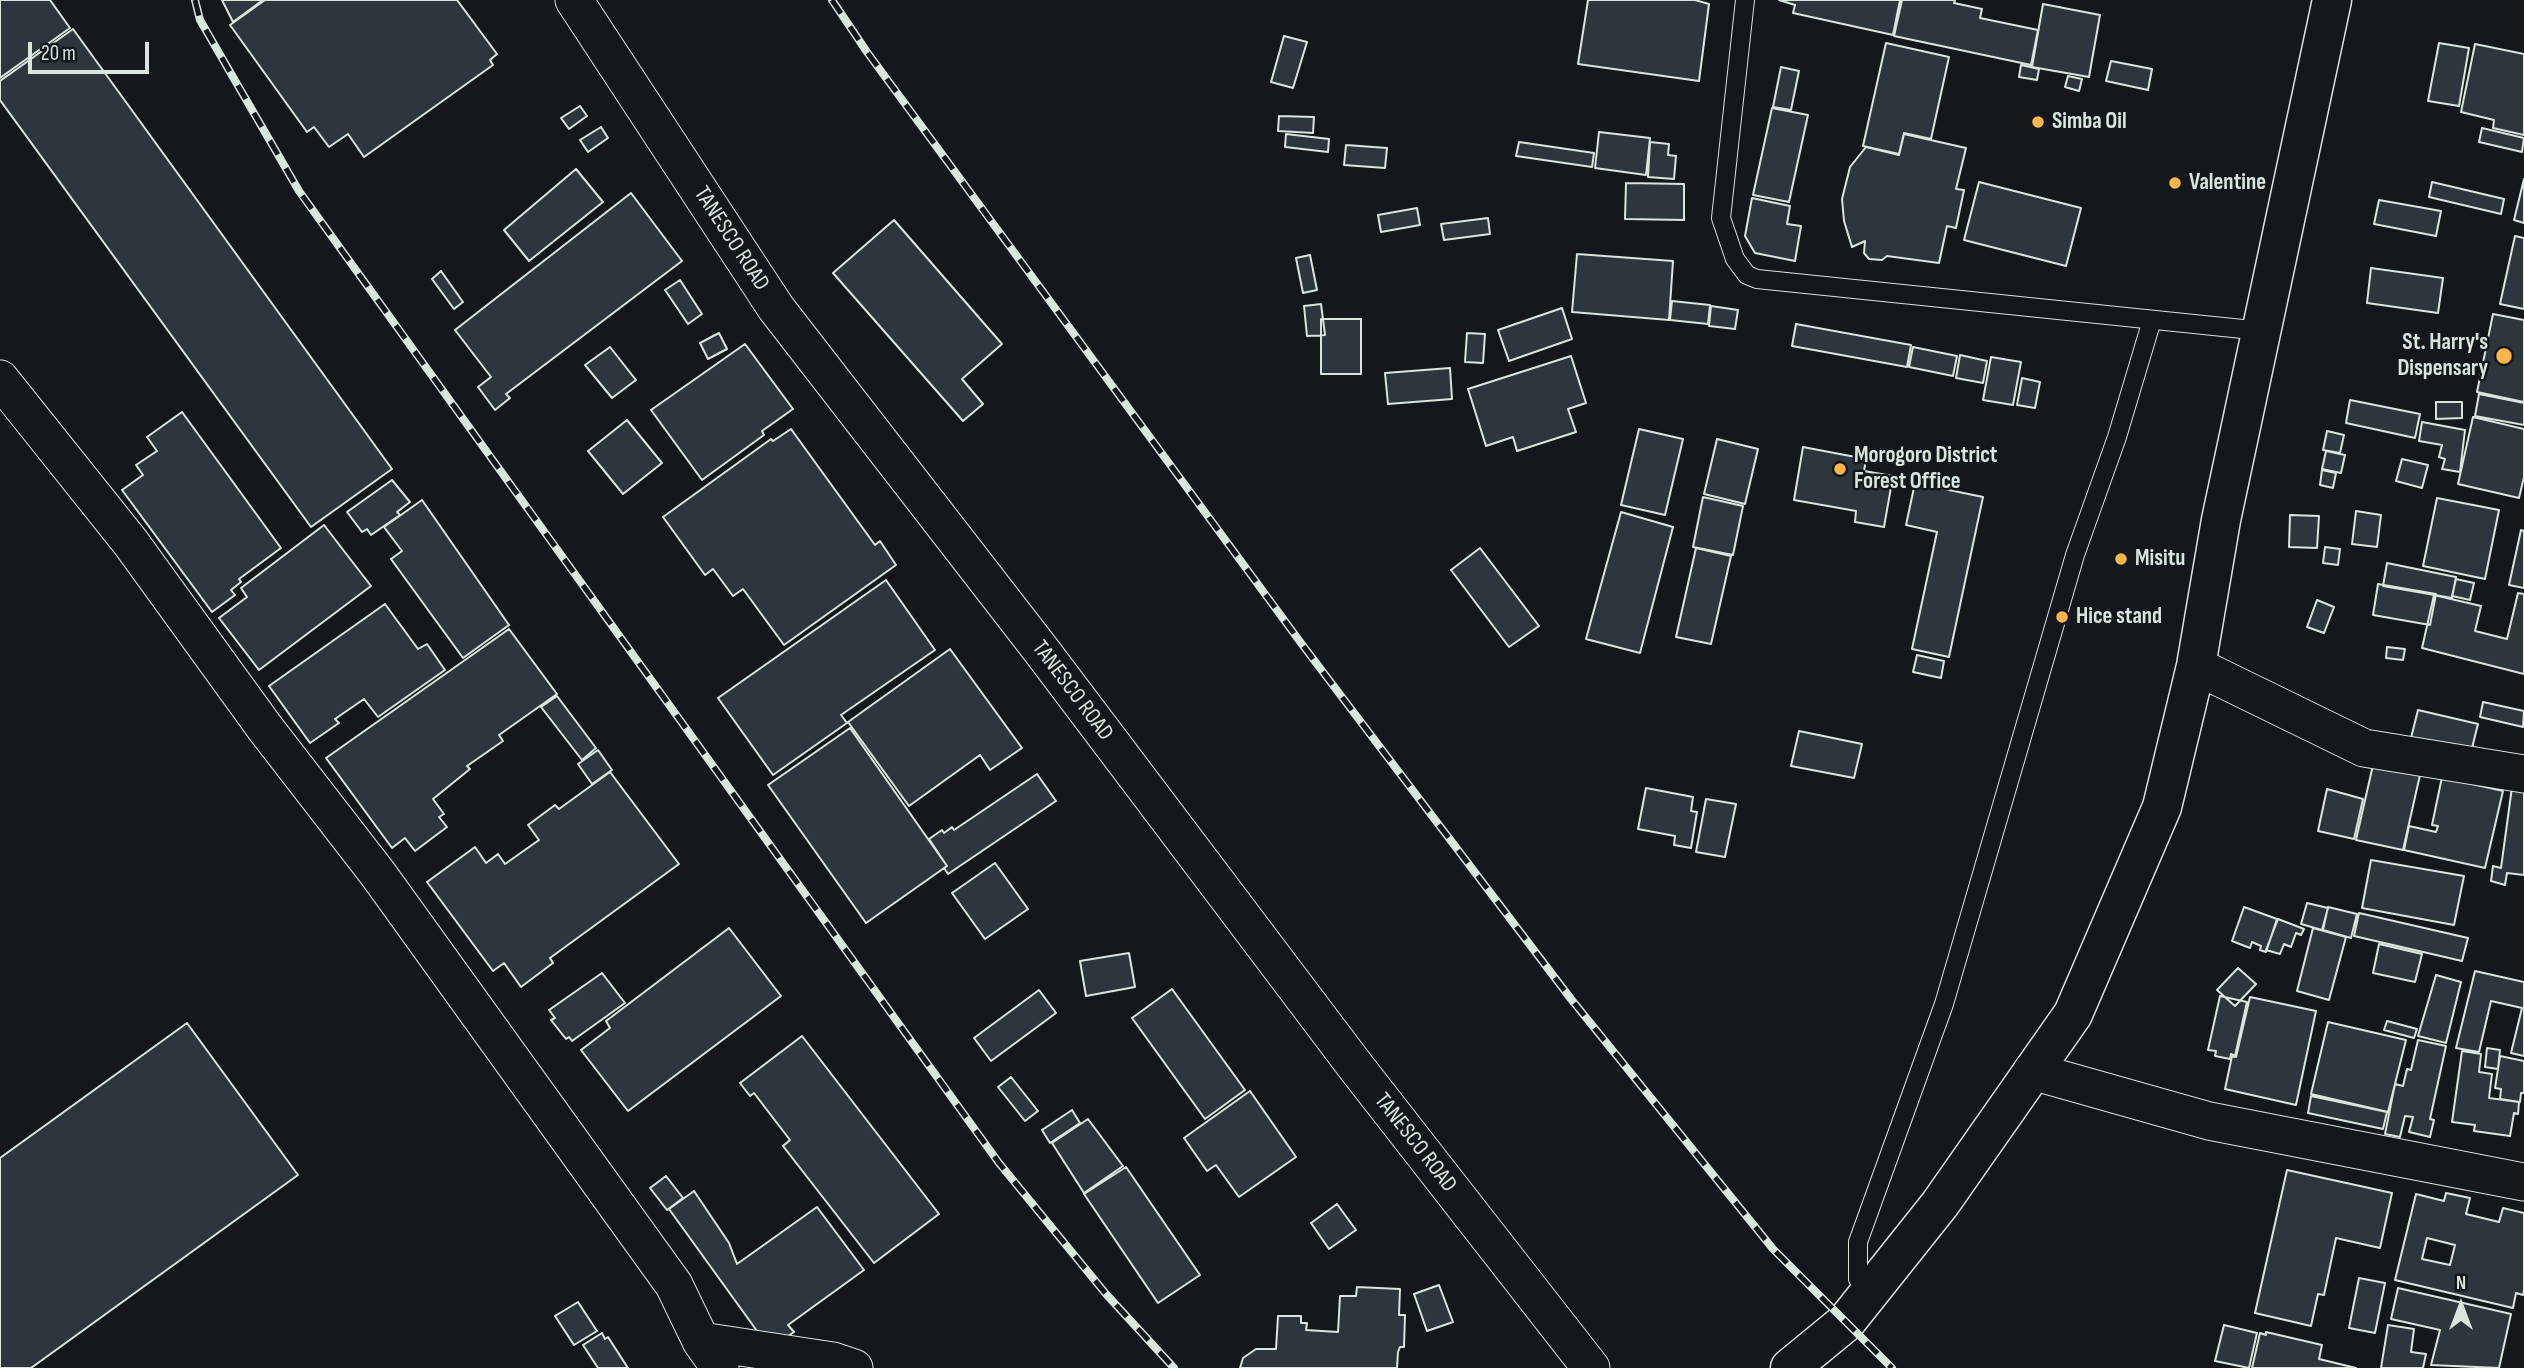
<!DOCTYPE html>
<style>
body{margin:0}
#map{position:relative;width:2524px;height:1368px;overflow:hidden;background:#14181c;font-family:"Sofia Sans Condensed",sans-serif}
canvas{display:block}
.north{position:absolute;left:2426px;top:1270px;width:70px;height:70px;-webkit-text-stroke:5px #14181c;paint-order:stroke;rotate:0deg;font-size:19px;font-weight:700;line-height:28px;text-align:center;color:#d8e6dc}
.north::after{content:'';display:block;margin:auto;width:24px;height:32px;background:#d8e6dc;clip-path:polygon(50% 0,100% 100%,50% 72%,0 100%)}
.scale{position:absolute;left:28px;top:42px;width:121px;height:32px;box-sizing:border-box;border:4px solid #d8e6dc;border-top:0;padding-left:9px;font-size:21px;line-height:24px;white-space:nowrap;color:#d8e6dc;-webkit-text-stroke:5px #14181c;paint-order:stroke}
</style>
<div id="map">
<canvas width="2524" height="1368"></canvas>
<div class="north">N</div>
<div class="scale">20 m</div>
</div>
<script>
const ctx = document.querySelector('canvas').getContext('2d');
ctx.lineJoin = 'round';
function fillPath(path, color) { ctx.fillStyle = color; ctx.fill(path, 'evenodd'); }
const toPath = rows => new Path2D(rows.map(r => 'M' + r).join(''));
function strokePath(path, color, width, dash) { ctx.strokeStyle = color; ctx.lineWidth = width; ctx.lineCap = dash ? 'butt' : 'round'; ctx.setLineDash(dash || []); ctx.stroke(path); }
function label(font, color, halo, rows, align = 'center') {
  ctx.font = font + ' "Sofia Sans Condensed",sans-serif'; ctx.lineWidth = 5; ctx.setLineDash([]); ctx.textBaseline = 'middle'; ctx.strokeStyle = halo; ctx.fillStyle = color; for (const [text, x, y, turn = 0] of rows) {
    ctx.save(); ctx.translate(x, y); ctx.rotate((+turn || 0) * Math.PI / 180); ctx.textAlign = isNaN(turn) ? turn : align; if (halo) ctx.strokeText(text, 0, 0); ctx.fillText(text, 0, 0); ctx.restore();
  }
}
const building = toPath([
 [0,0,50,0,70,28,0,78,0,0],
 [222,0,263,0,233,22,222,0],
 [265,0,457,0,497,54,490,60,493,65,364,157,348,134,329,147,314,127,307,132,230,25,265,0],
 [1588,0,1695,0,1709,4,1699,81,1578,64,1588,0],
 [1779,0,1900,0,1893,35,1793,13,1795,5,1779,0],
 [1902,0,1955,0,1954,3,1982,9,1980,18,2038,30,2031,65,1894,36,1902,0],
 [2043,4,2100,15,2089,77,2032,67,2043,4],
 [73,29,392,469,311,527,0,100,0,81,73,29],
 [1284,36,1307,42,1293,88,1271,82,1284,36],
 [1886,43,1949,57,1931,139,1904,133,1899,154,1863,146,1886,43],
 [2439,43,2469,48,2459,106,2428,101,2439,43],
 [2475,44,2524,54,2524,135,2493,128,2494,120,2461,112,2475,44],
 [2111,61,2152,69,2148,90,2106,81,2111,61],
 [2021,65,2039,69,2037,80,2019,77,2021,65],
 [1781,67,1799,71,1791,110,1773,107,1781,67],
 [2068,76,2082,79,2079,91,2065,87,2068,76],
 [580,106,587,116,569,129,561,118,580,106],
 [1772,108,1808,115,1789,202,1753,195,1772,108],
 [1279,116,1314,117,1313,133,1278,131,1279,116],
 [601,127,608,138,588,152,580,140,601,127],
 [2482,128,2524,138,2522,152,2479,142,2482,128],
 [1599,132,1650,138,1646,175,1595,168,1599,132],
 [1286,134,1329,139,1328,152,1285,147,1286,134],
 [1904,134,1966,148,1956,189,1964,190,1956,228,1947,226,1939,263,1887,256,1882,260,1869,259,1864,253,1865,241,1852,247,1844,221,1842,199,1850,167,1866,147,1899,155,1904,134],
 [1519,142,1594,153,1592,167,1516,156,1519,142],
 [1650,142,1669,144,1668,155,1676,156,1674,179,1648,177,1650,142],
 [1346,145,1387,148,1385,168,1344,165,1346,145],
 [576,169,603,202,529,261,504,230,576,169],
 [2524,179,2524,223,2514,220,2524,179],
 [1979,182,2081,208,2066,266,1964,240,1979,182],
 [2432,182,2504,199,2501,214,2429,197,2432,182],
 [1626,183,1684,184,1684,220,1625,219,1626,183],
 [631,193,682,261,506,394,510,398,495,410,478,387,491,377,455,330,631,193],
 [1752,198,1790,206,1787,224,1801,226,1795,261,1755,253,1745,236,1752,198],
 [2379,200,2441,211,2436,236,2374,224,2379,200],
 [1417,208,1420,225,1381,232,1378,215,1417,208],
 [1488,218,1490,234,1444,240,1441,224,1488,218],
 [894,220,1002,344,962,379,983,404,963,421,833,273,894,220],
 [2515,236,2524,238,2524,309,2500,304,2515,236],
 [1577,254,1673,261,1669,320,1572,312,1577,254],
 [1310,255,1317,290,1303,293,1296,258,1310,255],
 [2371,268,2443,278,2438,313,2367,303,2371,268],
 [441,271,463,302,454,309,432,279,441,271],
 [680,280,702,314,688,324,665,290,680,280],
 [1672,301,1710,305,1708,324,1670,320,1672,301],
 [1321,304,1325,335,1307,336,1304,306,1321,304],
 [1711,306,1738,310,1735,329,1709,326,1711,306],
 [1562,308,1572,339,1509,361,1498,330,1562,308],
 [2493,314,2524,320,2524,402,2477,392,2493,314],
 [1321,319,1361,319,1361,374,1321,374,1321,319],
 [1796,324,1911,345,1907,367,1792,346,1796,324],
 [719,333,727,349,708,359,700,343,719,333],
 [1467,333,1485,334,1483,363,1465,362,1467,333],
 [745,344,793,409,762,431,764,435,702,480,651,410,745,344],
 [610,347,636,380,612,398,585,365,610,347],
 [1913,347,1957,356,1953,376,1909,367,1913,347],
 [1960,355,1987,361,1983,383,1956,378,1960,355],
 [1571,356,1586,403,1568,409,1576,432,1517,451,1513,437,1486,446,1468,389,1571,356],
 [1991,357,2021,362,2013,405,1983,400,1991,357],
 [1450,368,1452,399,1388,404,1385,373,1450,368],
 [2022,378,2040,382,2035,408,2017,405,2022,378],
 [2479,394,2524,403,2524,425,2475,416,2479,394],
 [2350,400,2420,414,2415,438,2346,423,2350,400],
 [2436,402,2462,402,2462,418,2436,419,2436,402],
 [182,412,281,548,239,579,241,582,231,590,235,595,212,612,122,490,143,475,136,465,157,451,147,437,182,412],
 [2473,417,2524,429,2524,477,2519,498,2458,484,2473,417],
 [627,420,662,463,623,494,588,451,627,420],
 [2422,422,2465,430,2460,472,2442,469,2445,459,2439,457,2442,445,2419,441,2422,422],
 [791,429,875,545,880,541,896,565,784,645,743,589,733,596,713,569,705,575,663,517,771,439,773,441,791,429],
 [1639,429,1683,439,1665,515,1621,505,1639,429],
 [2327,431,2344,435,2340,453,2323,450,2327,431],
 [1717,439,1758,449,1745,504,1704,494,1717,439],
 [1803,447,1866,459,1864,471,1893,476,1884,527,1855,522,1856,511,1794,500,1803,447],
 [2326,451,2345,455,2341,473,2322,469,2326,451],
 [2402,459,2428,465,2422,488,2396,481,2402,459],
 [2322,470,2336,473,2333,488,2320,485,2322,470],
 [392,480,410,502,397,512,400,515,371,535,367,529,362,532,347,512,392,480],
 [1915,483,1983,497,1949,657,1912,649,1937,532,1906,525,1915,483],
 [1703,497,1743,506,1733,555,1693,547,1703,497],
 [2437,498,2499,510,2485,579,2423,566,2437,498],
 [422,500,509,625,463,658,391,559,402,551,384,527,422,500],
 [2356,511,2381,515,2377,547,2352,544,2356,511],
 [1621,512,1673,527,1640,653,1586,639,1621,512],
 [2290,515,2319,516,2317,548,2289,547,2290,515],
 [324,525,371,586,259,670,219,618,247,597,241,588,324,525],
 [2521,530,2524,531,2524,588,2509,585,2521,530],
 [2325,547,2340,549,2338,565,2323,563,2325,547],
 [1480,548,1539,626,1509,647,1451,570,1480,548],
 [1696,548,1731,556,1711,644,1676,637,1696,548],
 [2387,563,2456,577,2452,598,2383,586,2387,563],
 [2456,579,2474,583,2470,600,2452,596,2456,579],
 [886,580,935,650,841,715,847,723,773,775,718,698,886,580],
 [2378,584,2436,594,2430,625,2373,615,2378,584],
 [2518,593,2524,594,2524,674,2422,648,2434,595,2481,606,2475,631,2507,639,2518,593],
 [2317,600,2334,607,2324,633,2307,627,2317,600],
 [385,604,418,649,427,644,445,670,378,717,364,699,335,719,339,723,310,743,269,686,385,604],
 [509,629,557,694,499,735,503,741,467,766,470,769,433,799,444,814,439,817,447,827,415,851,405,838,392,848,326,758,509,629],
 [2387,647,2405,649,2403,660,2386,658,2387,647],
 [950,649,1022,748,990,770,980,755,909,806,848,722,950,649],
 [1917,655,1944,661,1941,678,1913,672,1917,655],
 [557,696,596,748,582,760,541,707,557,696],
 [2483,702,2524,711,2523,727,2480,717,2483,702],
 [2418,710,2478,724,2471,752,2411,738,2418,710],
 [850,728,947,866,866,923,768,785,850,728],
 [1799,731,1862,744,1854,778,1791,766,1799,731],
 [598,750,612,770,592,784,578,764,598,750],
 [2373,765,2420,775,2403,850,2356,840,2373,765],
 [610,772,679,864,550,958,553,963,521,987,504,963,493,971,427,882,475,847,486,863,498,854,505,864,539,840,528,825,555,805,559,809,610,772],
 [1037,774,1056,801,948,874,944,868,947,866,929,839,942,830,944,833,952,827,954,830,1037,774],
 [2442,777,2503,791,2485,868,2404,850,2409,826,2436,832,2438,826,2432,825,2442,777],
 [2512,787,2524,789,2524,875,2507,873,2505,885,2491,881,2493,866,2501,868,2512,787],
 [1646,788,1693,797,1691,811,1697,812,1691,848,1674,845,1675,836,1638,829,1646,788],
 [2327,789,2363,799,2354,839,2318,831,2327,789],
 [1706,799,1736,804,1725,857,1696,852,1706,799],
 [2371,860,2464,876,2454,925,2362,908,2371,860],
 [995,863,1028,909,985,939,952,893,995,863],
 [2307,903,2328,908,2322,930,2301,924,2307,903],
 [2244,907,2277,919,2266,952,2260,950,2261,946,2252,942,2250,948,2232,941,2244,907],
 [2328,907,2357,914,2351,938,2323,930,2328,907],
 [2359,913,2468,938,2462,961,2354,936,2359,913],
 [2278,919,2304,929,2301,935,2296,933,2291,947,2284,944,2280,954,2266,950,2278,919],
 [729,928,781,996,628,1111,581,1050,610,1028,606,1021,729,928],
 [2313,928,2346,937,2329,1000,2297,991,2313,928],
 [2379,944,2422,954,2415,982,2373,973,2379,944],
 [1129,953,1135,987,1086,996,1080,961,1129,953],
 [2238,968,2256,984,2235,1006,2217,990,2238,968],
 [2475,971,2524,982,2524,1056,2511,1053,2522,1008,2491,1001,2479,1052,2456,1048,2475,971],
 [602,973,625,1003,572,1041,569,1037,566,1039,551,1020,555,1018,549,1010,602,973],
 [2436,975,2461,982,2446,1043,2418,1036,2436,975],
 [1172,989,1245,1090,1205,1119,1132,1018,1172,989],
 [1039,990,1056,1013,991,1061,974,1038,1039,990],
 [2220,996,2247,1002,2235,1056,2231,1054,2230,1059,2215,1056,2216,1051,2208,1050,2220,996],
 [2250,997,2316,1011,2296,1105,2225,1089,2232,1056,2236,1057,2250,997],
 [2387,1021,2417,1029,2414,1038,2384,1030,2387,1021],
 [2328,1022,2406,1040,2388,1112,2311,1094,2328,1022],
 [187,1023,298,1175,31,1368,0,1368,0,1158,187,1023],
 [802,1036,939,1214,874,1263,783,1146,790,1140,754,1093,750,1096,740,1083,802,1036],
 [2418,1040,2446,1046,2430,1119,2434,1120,2430,1137,2409,1132,2413,1117,2405,1116,2400,1137,2385,1134,2395,1084,2403,1086,2407,1069,2411,1070,2418,1040],
 [2487,1048,2500,1050,2498,1069,2485,1067,2487,1048],
 [2462,1051,2481,1054,2479,1072,2492,1074,2489,1098,2519,1102,2518,1114,2514,1113,2510,1136,2474,1131,2475,1125,2452,1122,2462,1051],
 [2500,1056,2524,1061,2524,1093,2521,1093,2520,1102,2500,1099,2501,1089,2495,1088,2500,1056],
 [1011,1077,1038,1111,1025,1121,998,1087,1011,1077],
 [1250,1091,1296,1157,1239,1197,1216,1165,1207,1171,1184,1138,1250,1091],
 [2311,1096,2387,1112,2383,1129,2308,1113,2311,1096],
 [1072,1110,1080,1123,1050,1143,1042,1130,1072,1110],
 [1088,1119,1123,1166,1084,1193,1052,1143,1088,1119],
 [1126,1167,1200,1275,1158,1303,1084,1194,1126,1167],
 [2287,1170,2392,1193,2380,1248,2336,1238,2324,1295,2318,1294,2311,1326,2255,1313,2287,1170],
 [666,1176,683,1198,667,1210,650,1188,666,1176],
 [694,1191,729,1243,737,1264,817,1207,864,1270,788,1325,794,1332,770,1349,669,1209,694,1191],
 [2446,1193,2470,1198,2466,1214,2499,1222,2503,1208,2524,1213,2524,1291,2523,1295,2516,1293,2513,1308,2395,1280,2416,1194,2444,1201,2446,1193],
 [2427,1238,2455,1245,2450,1265,2422,1259,2427,1238],
 [1337,1204,1356,1230,1329,1249,1311,1223,1337,1204],
 [2359,1278,2385,1283,2375,1333,2349,1328,2359,1278],
 [1439,1285,1453,1322,1427,1331,1414,1294,1439,1285],
 [1357,1287,1400,1289,1399,1315,1405,1315,1404,1347,1400,1347,1398,1352,1397,1368,1240,1368,1243,1358,1256,1349,1276,1349,1278,1316,1301,1316,1301,1323,1307,1323,1306,1330,1338,1332,1340,1296,1356,1296,1357,1287],
 [2398,1288,2511,1314,2499,1368,2431,1365,2440,1330,2391,1319,2398,1288],
 [578,1302,597,1331,574,1345,555,1316,578,1302],
 [2224,1325,2257,1333,2249,1368,2215,1361,2224,1325],
 [2388,1325,2414,1329,2411,1352,2426,1354,2423,1368,2381,1368,2388,1325],
 [2266,1332,2322,1345,2319,1359,2356,1368,2252,1368,2260,1333,2266,1335,2266,1332],
 [602,1333,605,1339,608,1337,628,1368,598,1368,583,1345,602,1333]
]);
fillPath(building, '#2c363c');
strokePath(building, '#d8e6dc', 2);
const service = toPath([
 [1745,0,1721,218,1735,259,1747,275,1757,279,2262,331],
 [1867,1292,1858,1279,1858,1242,1944,1004,2075,555,2117,437,2152,320]
]);
const minor = toPath([
 [574,0,776,308,1041,650,1356,1067,1591,1368],
 [0,379,131,543,265,728,378,874,674,1285,701,1341,720,1368],
 [2196,666,2364,748,2524,774],
 [2032,1071,2209,1121,2524,1182],
 [701,1341,833,1361,854,1368]
]);
const secondary = toPath([
 [1790,1368,1846,1322,1940,1204,2073,1014,2162,807,2196,666,2221,520,2332,0]
]);
strokePath(service, '#d8e6dc', 20);
strokePath(minor, '#d8e6dc', 39);
strokePath(secondary, '#d8e6dc', 41);
strokePath(service, '#14181c', 18);
strokePath(minor, '#14181c', 37);
strokePath(secondary, '#14181c', 38);
const rail = toPath([
 [195,0,200,20,299,191,999,1163,1106,1294,1174,1368],
 [832,0,867,52,1301,643,1571,999,1773,1249,1892,1368]
]);
strokePath(rail, '#d8e6dc', 8);
strokePath(rail, '#14181c', 5, [16]);
for (const [x, y, r, color] of [
 [2038,122,7,"#ffb74d"],
 [2175,183,7,"#ffb74d"],
 [2504,356,9,"#ffb74d"],
 [1840,469,7,"#ffb74d"],
 [2121,559,7,"#ffb74d"],
 [2062,617,7,"#ffb74d"]
]) { const dot = new Path2D(); dot.arc(x, y, r, 0, 2 * Math.PI); ctx.fillStyle = color; ctx.fill(dot); strokePath(dot, '#14181c', 2.5); }
label('bold 23px', '#d8e6dc', '#14181c', [
 ["Simba Oil",2052,122],
 ["Valentine",2189,183],
 ["St. Harry's",2488,343,"right"],
 ["Dispensary",2488,369,"right"],
 ["Morogoro District",1854,456],
 ["Forest Office",1854,482],
 ["Misitu",2135,559],
 ["Hice stand",2076,617]
], 'left');
label('23px', '#d8e6dc', '#14181c', [
 ["TANESCO ROAD",731,239,57],
 ["TANESCO ROAD",1072,691,53],
 ["TANESCO ROAD",1415,1143,52]
]);
</script>
